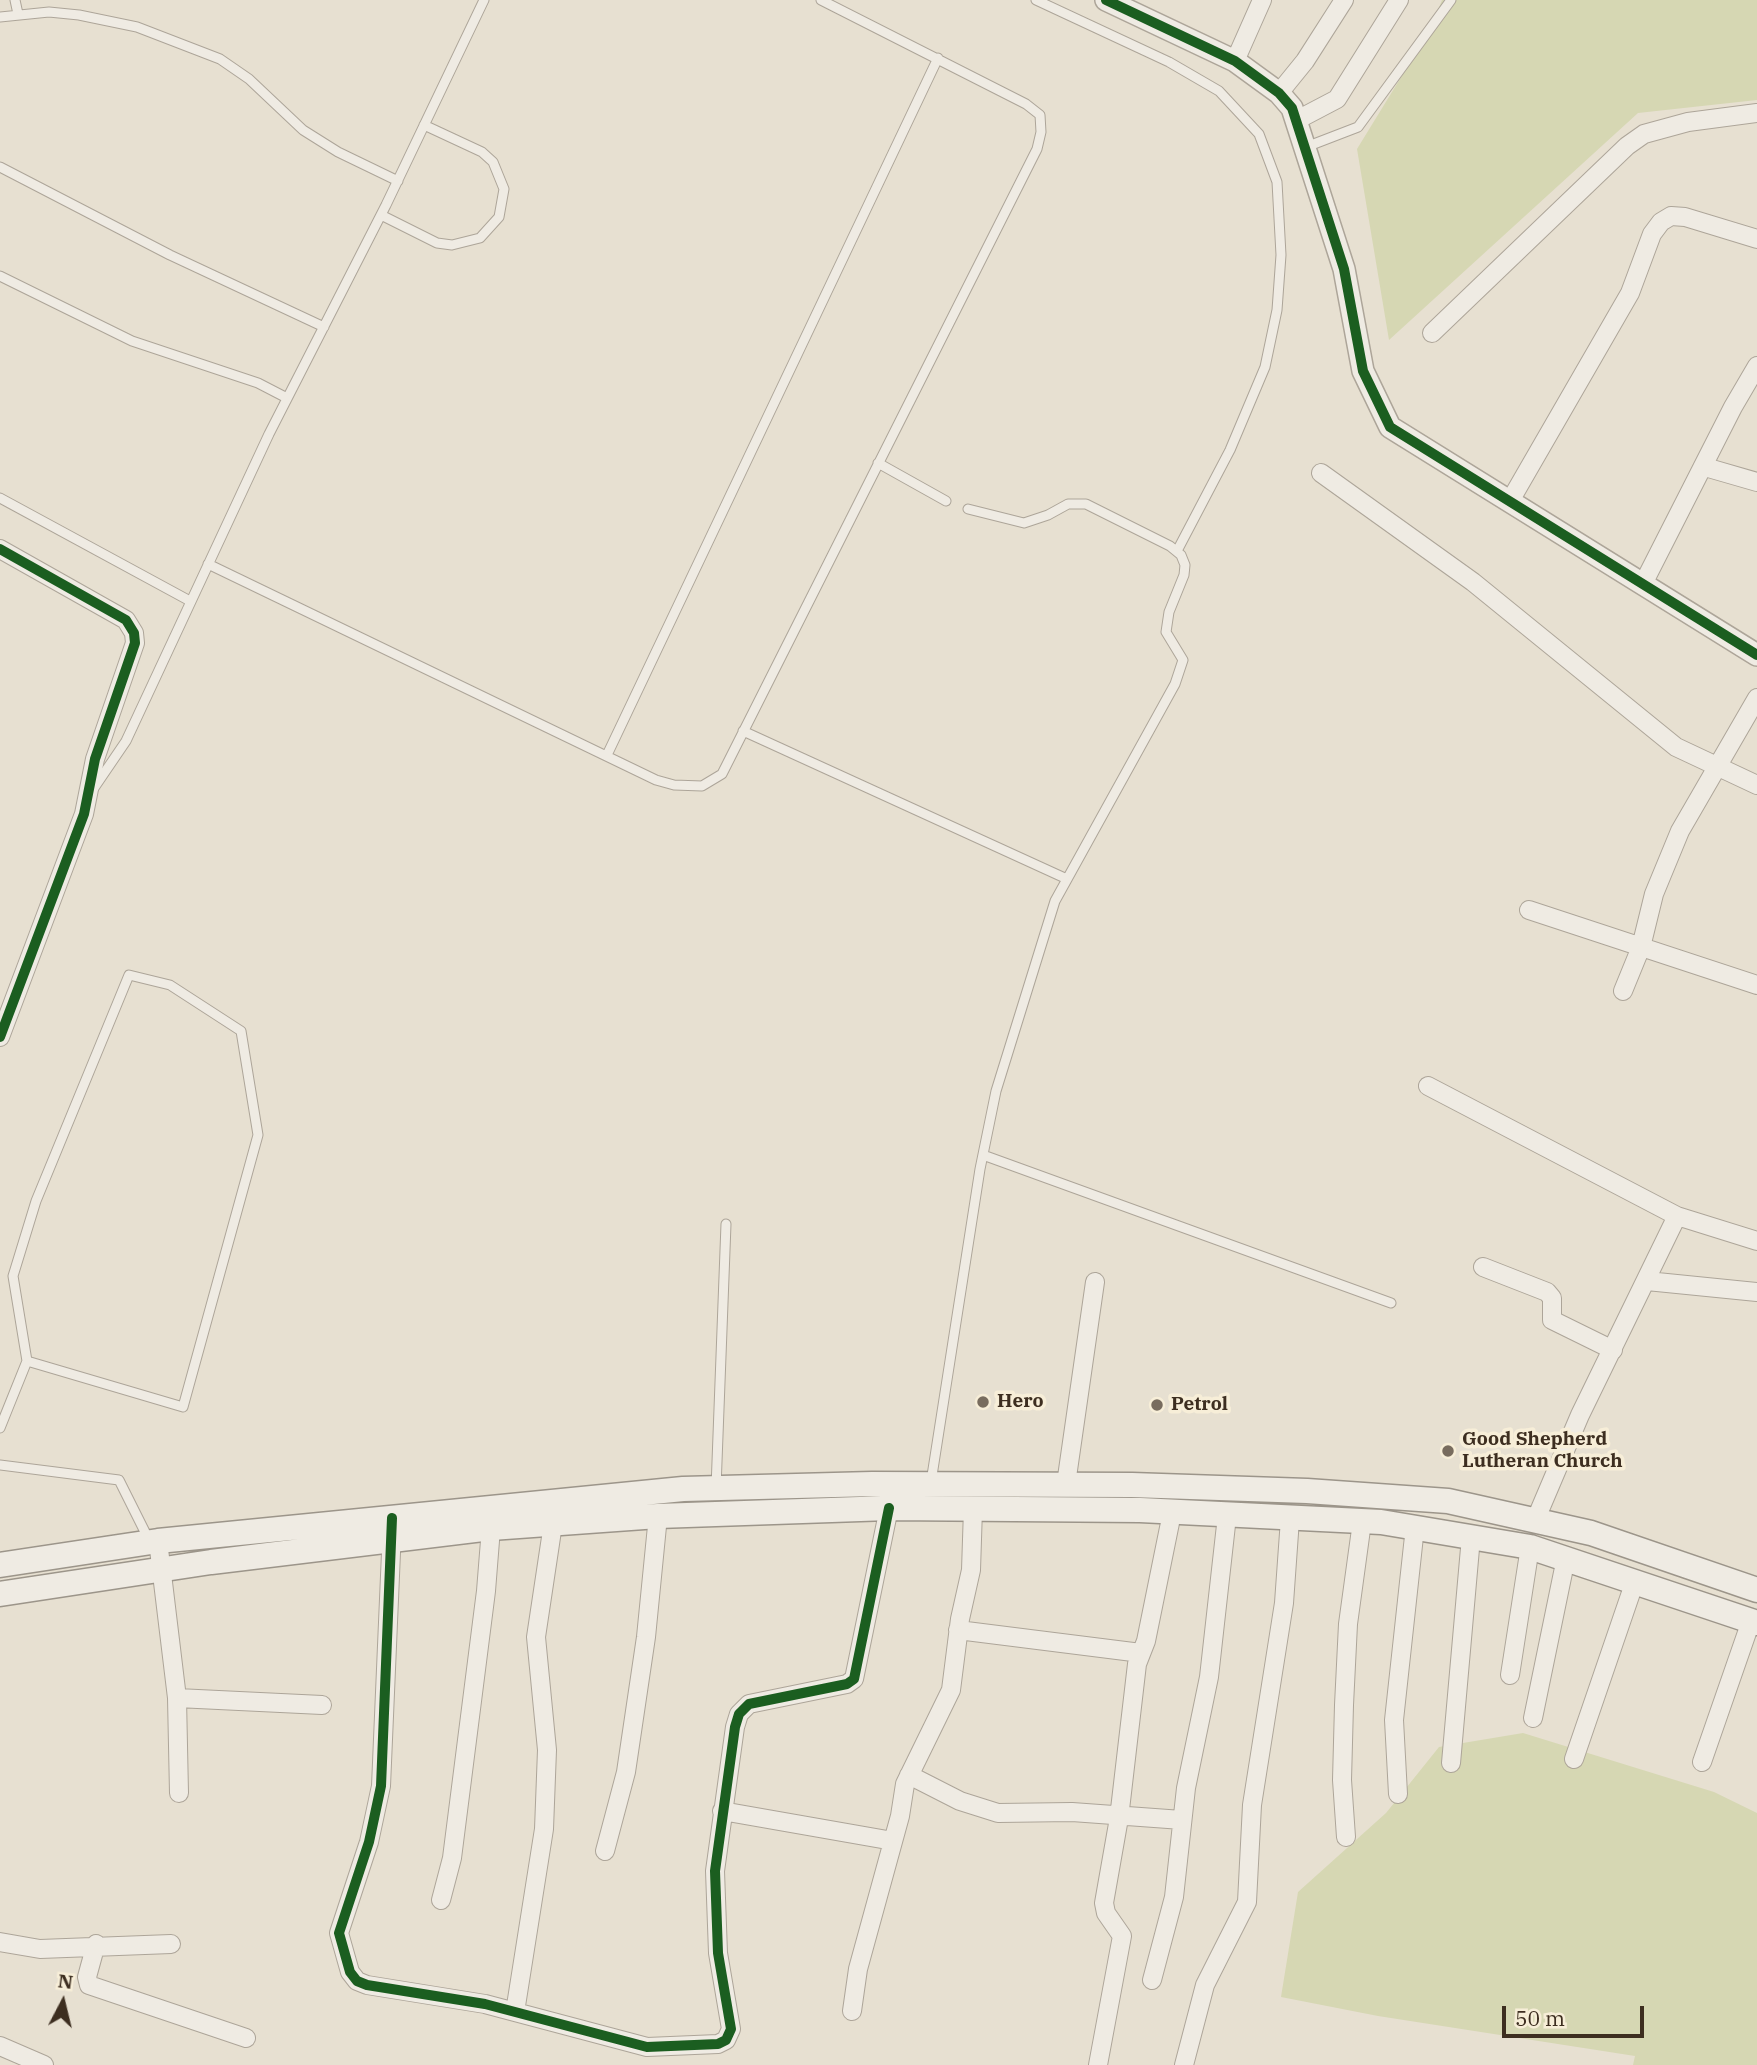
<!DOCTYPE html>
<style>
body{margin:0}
#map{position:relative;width:1757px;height:2065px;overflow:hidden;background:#e7e0d1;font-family:"IBM Plex Serif",serif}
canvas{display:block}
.north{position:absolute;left:28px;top:1967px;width:70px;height:70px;-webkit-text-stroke:5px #f7eed8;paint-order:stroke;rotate:7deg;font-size:19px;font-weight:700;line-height:28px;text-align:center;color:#3d2e20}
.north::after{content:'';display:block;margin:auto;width:24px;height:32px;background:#3d2e20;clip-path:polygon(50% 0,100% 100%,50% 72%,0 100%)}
.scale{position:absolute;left:1502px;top:2006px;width:142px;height:32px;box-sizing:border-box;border:4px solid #3d2e20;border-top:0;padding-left:9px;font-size:21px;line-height:24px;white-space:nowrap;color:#3d2e20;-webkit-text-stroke:5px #f7eed8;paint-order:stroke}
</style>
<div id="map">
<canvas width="1757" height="2065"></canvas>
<div class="north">N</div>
<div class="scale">50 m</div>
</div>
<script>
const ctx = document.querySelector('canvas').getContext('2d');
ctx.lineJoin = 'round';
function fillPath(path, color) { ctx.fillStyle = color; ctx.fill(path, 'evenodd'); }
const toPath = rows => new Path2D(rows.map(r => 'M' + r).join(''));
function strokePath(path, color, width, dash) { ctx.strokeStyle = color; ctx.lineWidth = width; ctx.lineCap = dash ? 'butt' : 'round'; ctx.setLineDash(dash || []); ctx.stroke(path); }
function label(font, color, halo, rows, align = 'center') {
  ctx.font = font + ' "IBM Plex Serif",serif'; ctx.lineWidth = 7; ctx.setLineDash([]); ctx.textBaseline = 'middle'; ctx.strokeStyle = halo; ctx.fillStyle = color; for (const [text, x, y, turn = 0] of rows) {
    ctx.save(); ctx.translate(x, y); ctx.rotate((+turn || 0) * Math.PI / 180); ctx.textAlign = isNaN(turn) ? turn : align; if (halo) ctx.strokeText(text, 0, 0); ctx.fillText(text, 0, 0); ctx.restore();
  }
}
fillPath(toPath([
 [1442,0,1757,0,1757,100,1638,113,1389,340,1357,149,1430,30],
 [1523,1733,1714,1792,1757,1813,1757,2065,1633,2065,1635,2056,1378,2016,1281,1997,1298,1892,1386,1813,1439,1747]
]), '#d6d7b3');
const service = toPath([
 [15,0,18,14],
 [1036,0,1169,62,1219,91,1259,134,1277,182,1281,255,1277,310,1265,367,1230,450,1177,551],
 [0,17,49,12,79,15,137,27,220,59,249,79,303,130,338,152,398,181],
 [1306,147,1358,127,1451,0],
 [0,167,170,255,324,327],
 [381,215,437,243,452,245,480,238,499,217,504,189,493,162,482,152,424,125],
 [0,276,132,341,258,383,287,398],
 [878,463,946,501],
 [0,498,190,601],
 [208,564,656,780,674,785,702,786,722,774,1037,149,1041,132,1040,115,1026,104,821,0],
 [743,731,1067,879],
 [607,755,938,58],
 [94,788,126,741,269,434,386,205,484,0],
 [983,1155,1391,1303],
 [0,1428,27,1361,13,1276,36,1201,129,975,170,985,241,1031,258,1135,183,1407,27,1361],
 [0,1465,119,1480,149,1540],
 [931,1482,980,1169,996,1091,1055,901,1175,684,1183,660,1166,632,1169,612,1184,575,1185,565,1181,555,1170,546,1086,504,1068,504,1048,515,1024,523,968,509],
 [716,1488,726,1224]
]);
const minor = toPath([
 [1235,61,1262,0],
 [1279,93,1305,61,1344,0],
 [1297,120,1337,99,1399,0],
 [1432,333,1627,146,1644,134,1688,122,1757,113],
 [1705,467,1757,482],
 [1321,473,1473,582,1676,747,1757,785],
 [1510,501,1630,293,1652,234,1661,222,1671,216,1685,217,1757,239],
 [0,549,126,620,134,633,135,643,95,759,84,814,0,1037],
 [1643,584,1733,407,1757,366],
 [1529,910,1757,985],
 [1623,991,1641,947,1654,894,1680,831,1757,698],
 [1428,1086,1677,1216,1757,1241],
 [1483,1267,1547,1292,1552,1298,1552,1320,1613,1350],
 [1647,1281,1757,1292],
 [1066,1484,1095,1282],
 [1535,1521,1580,1415,1677,1216],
 [392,1529,381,1786,369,1842,339,1933,350,1972,357,1981,367,1985,485,2004,647,2047,718,2044,726,2040,731,2029,718,1953,715,1871,735,1727,739,1714,749,1704,847,1684,854,1679,889,1508],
 [158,1541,177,1698,179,1793],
 [958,1630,1141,1653],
 [1510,1675,1530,1547],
 [177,1698,322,1705],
 [1533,1718,1566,1558],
 [1574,1759,1635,1581],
 [1702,1762,1751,1621],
 [1451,1763,1471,1537],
 [909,1775,960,1801,998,1813,1072,1812,1182,1820],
 [1398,1794,1394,1720,1415,1527],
 [722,1811,893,1841],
 [1346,1837,1342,1780,1344,1705,1348,1624,1362,1522],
 [605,1851,626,1772,646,1637,658,1516],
 [441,1900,452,1858,486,1591,491,1528],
 [0,1942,40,1949,171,1944],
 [96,1944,87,1977,89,1985,246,2038],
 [1152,1980,1174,1897,1186,1788,1209,1677,1227,1516],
 [852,2011,858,1969,900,1816,905,1784,951,1690,960,1619,971,1570,973,1509],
 [515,2012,544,1829,547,1750,536,1637,553,1524],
 [0,2046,44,2065],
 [1098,2065,1122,1936,1106,1913,1104,1903,1119,1818,1137,1664,1146,1641,1172,1513],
 [1184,2065,1205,1985,1247,1902,1252,1805,1284,1603,1290,1519]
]);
const tertiary = toPath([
 [1106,0,1235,61,1279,93,1292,108,1344,269,1363,371,1390,427,1757,655]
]);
const secondary = toPath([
 [0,1565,158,1541,683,1489,872,1484,1132,1485,1307,1491,1448,1501,1591,1533,1757,1590],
 [0,1594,211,1562,491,1528,658,1516,889,1508,1140,1510,1381,1522,1530,1547,1757,1623]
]);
strokePath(service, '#ada599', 11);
strokePath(minor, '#ada599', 20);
strokePath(tertiary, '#ada599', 24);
strokePath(secondary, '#9c958a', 27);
strokePath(service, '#efebe3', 9);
strokePath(minor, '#efebe3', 18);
strokePath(tertiary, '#efebe3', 21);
strokePath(secondary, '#efebe3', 24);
strokePath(toPath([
 [1106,0,1235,61,1279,93,1292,108,1344,269,1363,371,1390,427,1757,655],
 [0,549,126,620,134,633,135,643,95,759,84,814,0,1037],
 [392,1518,381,1786,369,1842,339,1933,350,1972,357,1981,367,1985,485,2004,647,2047,718,2044,726,2040,731,2029,718,1953,715,1871,735,1727,739,1714,749,1704,847,1684,854,1679,889,1508]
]), '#1b5e20', 10);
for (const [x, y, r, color] of [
 [983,1402,7,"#786c5e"],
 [1157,1405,7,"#786c5e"],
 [1448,1451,7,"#786c5e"]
]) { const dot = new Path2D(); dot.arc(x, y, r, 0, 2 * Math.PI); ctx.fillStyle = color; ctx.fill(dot); strokePath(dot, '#f7eed8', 2.5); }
label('bold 19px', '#3d2e20', '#f7eed8', [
 ["Hero",997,1402],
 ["Petrol",1171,1405],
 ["Good Shepherd",1462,1440],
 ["Lutheran Church",1462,1462]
], 'left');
</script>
